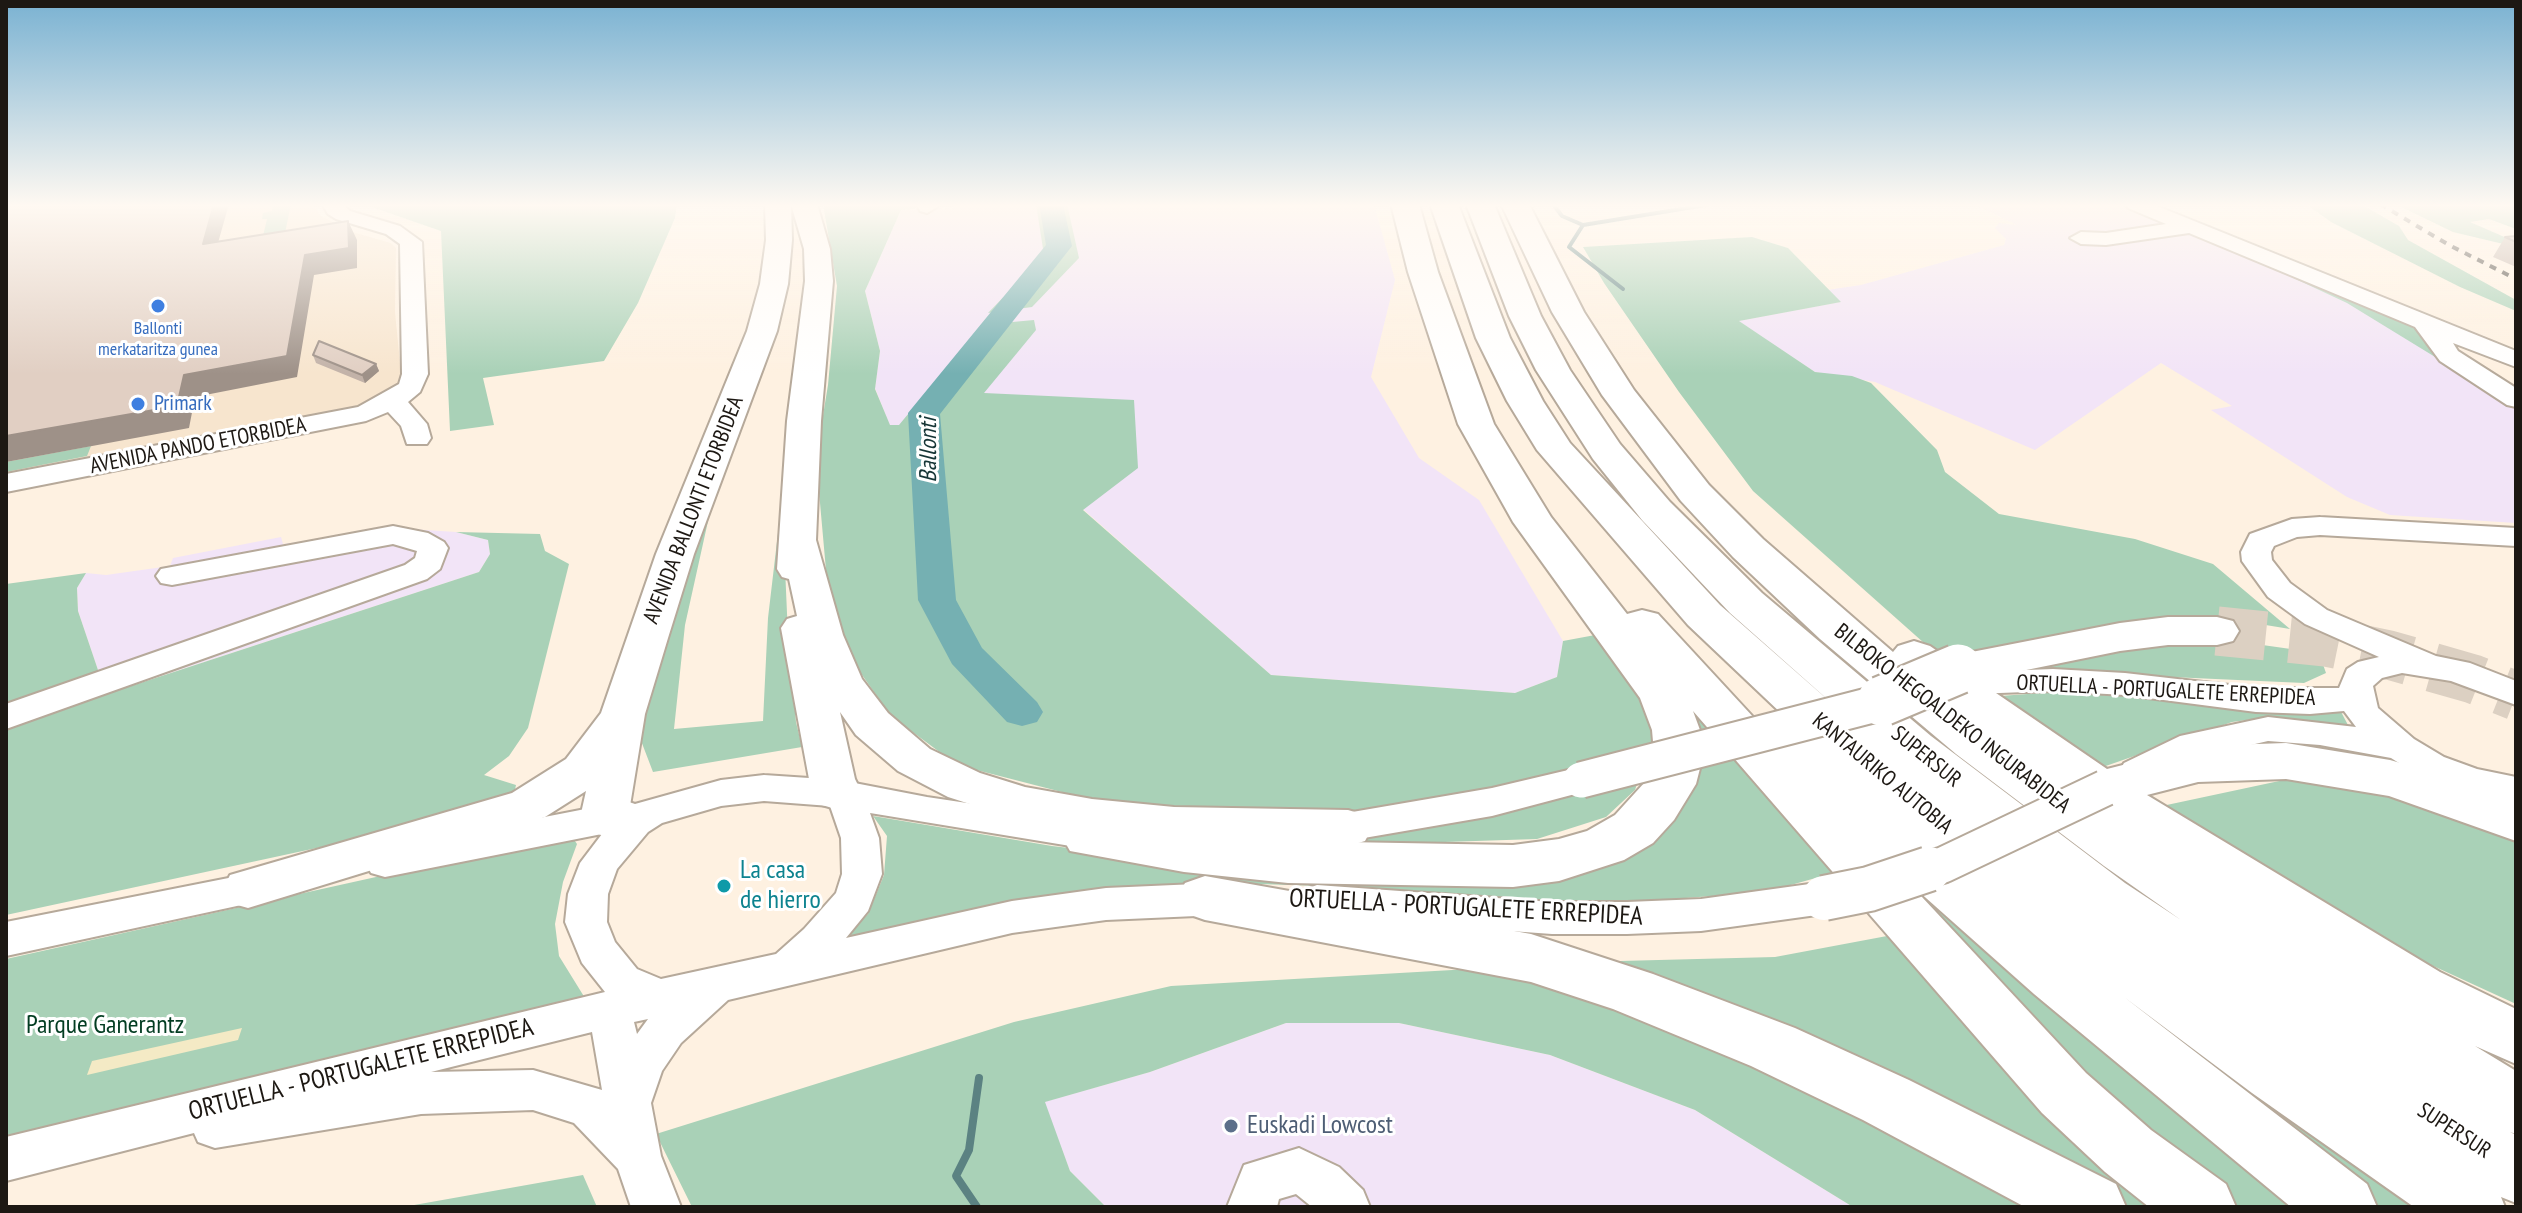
<!DOCTYPE html>
<style>
body{margin:0}
#map{position:relative;width:2522px;height:1213px;overflow:hidden;background:#fef1e1;font-family:"PT Sans Narrow",sans-serif}
canvas{display:block}
.frame{position:absolute;inset:0;border:8px solid #1d1813;pointer-events:none}
</style>
<div id="map">
<canvas width="2522" height="1213"></canvas>
<div class="frame"></div>
</div>
<script>
const ctx = document.querySelector('canvas').getContext('2d');
ctx.lineJoin = 'round';
function fillPath(path, color) { ctx.fillStyle = color; ctx.fill(path, 'evenodd'); }
const toPath = rows => new Path2D(rows.map(r => 'M' + r).join(''));
function strokePath(path, color, width, dash) { ctx.strokeStyle = color; ctx.lineWidth = width; ctx.lineCap = dash ? 'butt' : 'round'; ctx.setLineDash(dash || []); ctx.stroke(path); }
function label(font, color, halo, rows, align = 'center') {
  ctx.font = font + ' "PT Sans Narrow",sans-serif'; ctx.lineWidth = 6; ctx.setLineDash([]); ctx.textBaseline = 'middle'; ctx.strokeStyle = halo; ctx.fillStyle = color; for (const [text, x, y, turn = 0] of rows) {
    ctx.save(); ctx.translate(x, y); ctx.rotate((+turn || 0) * Math.PI / 180); ctx.textAlign = isNaN(turn) ? turn : align; if (halo) ctx.strokeText(text, 0, 0); ctx.fillText(text, 0, 0); ctx.restore();
  }
}
fillPath(toPath([
 [6,204,313,204,320,215,338,225,338,228,391,243,396,248,395,312,402,383,368,408,6,479]
]), '#f7e5ce');
fillPath(toPath([
 [954,204,1374,204,1395,280,1371,377,1419,458,1479,500,1563,641,1557,677,1515,693,1271,675,1083,509,899,425,890,426,875,388,880,351,865,291,901,210,955,208],
 [1973,204,2121,204,2356,304,2516,393,2516,523,2390,515,2347,497,2211,410,2232,406,2161,363,2035,450,1875,382,1815,372,1738,321,1840,302,1827,290,1861,285,2004,245,2006,239,1995,228,1999,223,2017,225],
 [410,529,456,532,488,540,490,554,479,572,109,693,99,673,78,611,77,588,86,573,106,575,170,566,173,558,281,537,283,544],
 [1286,1023,1399,1023,1550,1055,1695,1110,1853,1207,1106,1207,1070,1171,1044,1102,1150,1072]
]), '#f2e4f7');
fillPath(toPath([
 [273,204,291,204,284,238,263,236,267,219,262,219,263,213,272,211],
 [363,204,677,204,675,218,638,303,604,361,483,378,494,425,450,431,441,231],
 [823,204,919,204,915,209,901,210,865,291,880,351,875,389,890,425,899,425,963,348,982,337,980,325,1034,320,1036,330,984,393,1134,400,1138,468,1083,510,1271,675,1515,693,1557,677,1563,641,1606,633,1657,725,1635,790,1606,817,1537,839,1322,846,1089,799,957,765,891,716,843,648,830,615,816,458,828,385,837,286],
 [1036,204,1067,204,1079,258,1032,307,988,313,1044,255],
 [2306,204,2361,204,2399,226,2408,240,2516,300,2516,311,2460,287,2331,222],
 [2395,204,2516,204,2516,229,2489,219,2470,222,2516,242,2516,247,2453,232],
 [1752,237,1788,248,1841,302,1739,321,1815,372,1852,376,1871,383,1937,450,1945,472,1999,514,2135,539,2213,564,2290,629,2217,617,1942,659,1753,491,1679,392,1604,283,1583,247],
 [2287,275,2419,327,2458,371,2347,303],
 [91,446,87,456,6,472,6,462],
 [718,476,685,625,674,729,763,721,768,618,782,499,788,636,796,722,802,747,653,772,635,725],
 [456,532,540,534,545,551,569,564,528,728,509,756,484,775,516,785,513,799,479,813,6,915,6,727,479,572,490,554,488,540],
 [86,573,77,588,78,611,99,673,6,708,6,584],
 [1635,635,1837,872,1766,892,1632,902,1542,904,1353,887,1259,884,1096,890,840,943,868,914,884,875,887,836,873,816,1052,846,1273,872,1485,874,1684,794],
 [2220,639,2319,653,2326,673,2304,683,2016,670,2113,647],
 [2055,692,2340,710,2348,725,2268,717,2232,722,2100,768,2000,696],
 [1796,771,2318,1207,2232,1207,2075,1088],
 [2298,777,2365,788,2494,829,2516,840,2516,1004,2405,953,2162,806],
 [570,834,577,844,563,882,555,924,559,956,588,1003,6,1139,6,959],
 [1887,936,1962,1014,2168,1207,2123,1207,1581,962,1775,957],
 [1470,969,1540,976,1738,1049,2034,1207,1853,1207,1695,1110,1550,1055,1399,1023,1286,1023,1150,1072,1045,1102,1070,1171,1106,1207,692,1207,656,1134,1014,1022,1171,986],
 [2100,978,2422,1207,2372,1207],
 [583,1175,597,1207,403,1207]
]), '#a9d1b7');
fillPath(toPath([
 [242,1028,238,1040,87,1075,92,1061]
]), '#f4eac5');
strokePath(toPath([
 [1553,204,1562,216,1583,225],
 [1583,225,1712,204],
 [1583,225,1569,247,1623,289]
]), '#5b8282', 4);
strokePath(toPath([
 [977,1207,956,1176,969,1150,979,1078]
]), '#5b8282', 8);
fillPath(toPath([
 [1039,204,1063,204,1072,246,940,414,956,600,982,648,1037,702,1043,712,1037,722,1022,726,1007,722,952,664,918,600,908,413,1046,245,1039,204]
]), '#75b0b2');
strokePath(toPath([
 [2217,631,2326,642,2389,655,2473,679,2516,696]
]), '#dcd0c2', 49, [49, 24]);
const minor = toPath([
 [322,204,342,204,350,211,400,226,422,242,428,374,420,392,408,402,427,424,431,438,427,444,407,444,401,426,388,412,366,421,6,492,6,474,358,407,399,384,402,374,400,244,386,234,336,219,328,214,322,204],
 [917,204,937,204,937,207,927,213,920,211,917,204],
 [2125,204,2152,204,2516,351,2516,367,2453,343,2458,351,2516,388,2516,407,2507,405,2440,361,2415,327,2189,233,2106,245,2081,244,2070,238,2081,232,2106,233,2166,224,2128,208,2125,204],
 [2320,517,2516,528,2516,546,2320,535,2297,537,2274,546,2271,552,2272,560,2290,583,2327,610,2436,656,2470,663,2516,681,2516,705,2451,681,2402,673,2382,678,2373,686,2378,708,2414,739,2444,757,2477,769,2516,777,2516,803,2458,790,2418,775,2391,758,2320,745,2268,741,2190,759,2137,785,2124,781,2119,772,2124,763,2180,736,2268,717,2356,727,2344,711,2310,714,2256,712,2125,695,2053,691,1973,694,1961,691,1956,683,1961,675,1973,672,2053,669,2125,673,2256,688,2339,688,2347,669,2358,662,2379,657,2305,624,2268,597,2242,561,2241,552,2250,534,2292,519,2320,517],
 [393,526,428,533,444,542,448,548,440,569,427,579,6,729,6,704,405,565,415,558,417,551,393,544,172,585,161,583,156,576,161,569,393,526],
 [1581,767,1594,771,1600,780,1594,789,1492,816,1329,844,1315,840,1310,830,1315,820,1329,816,1492,788,1581,767],
 [764,775,839,780,927,797,1107,824,1121,828,1126,838,1121,848,1107,852,870,813,879,838,882,874,868,911,846,938,1012,901,1106,888,1219,883,1233,888,1239,899,1233,910,1219,915,1106,920,1012,933,728,1000,681,1043,662,1071,651,1103,661,1156,681,1207,631,1207,618,1169,574,1123,533,1110,421,1114,215,1148,198,1142,194,1133,6,1181,6,1137,605,992,582,963,565,922,568,894,580,863,602,834,385,877,371,873,365,862,371,851,626,801,635,804,721,780,764,775],
 [764,801,830,806,841,838,842,874,836,893,804,929,776,954,661,979,637,969,615,942,607,922,608,894,617,869,648,832,662,823,721,806,764,801],
 [648,1019,637,1034,634,1022,648,1019],
 [592,1032,602,1090,533,1070,431,1072,592,1032],
 [269,870,283,874,289,885,283,896,6,956,6,922,269,870],
 [1824,882,1838,887,1844,898,1838,909,1824,914,1701,931,1627,934,1552,934,1317,917,1303,912,1297,901,1303,890,1317,885,1552,902,1627,902,1701,899,1824,882],
 [1299,1148,1339,1167,1363,1190,1370,1207,1312,1207,1296,1194,1279,1199,1277,1207,1227,1207,1244,1165,1299,1148]
]);
const major = toPath([
 [765,204,791,204,792,240,788,284,777,331,694,554,668,638,645,714,628,818,621,830,604,836,587,830,580,818,586,791,545,817,248,908,230,903,223,889,230,875,512,793,566,759,601,713,656,554,747,331,760,284,766,240,765,204],
 [791,204,817,204,830,249,833,281,821,421,816,540,843,635,862,679,888,713,930,749,980,773,1025,787,1092,799,1174,807,1348,810,1365,815,1372,828,1365,841,1348,846,1174,843,1092,835,1023,821,948,797,898,771,856,735,840,712,855,779,862,793,856,805,839,810,822,805,809,779,781,628,787,619,797,616,789,579,782,577,777,569,787,421,805,281,804,249,791,204]
]);
const highway = toPath([
 [1391,204,1419,204,1438,272,1494,424,1551,517,1627,614,1642,610,1658,614,1768,733,1785,728,1802,733,1688,625,1537,450,1507,401,1476,338,1430,204,1458,204,1510,338,1543,401,1570,443,1720,605,1861,729,1730,613,1642,520,1593,459,1536,370,1509,316,1466,204,1494,204,1541,316,1570,370,1620,444,1670,502,1762,593,1931,736,2125,883,2181,920,2104,866,1956,754,1820,639,1733,557,1681,501,1602,395,1552,312,1501,204,1529,204,1584,312,1634,390,1709,485,1763,539,1893,652,1898,646,1914,641,1930,646,1946,657,2120,623,2168,617,2217,617,2233,621,2239,631,2233,641,2217,645,2168,645,2120,651,1977,680,2107,769,2198,746,2286,743,2390,760,2456,779,2516,801,2516,841,2389,796,2286,779,2198,782,2147,795,2440,972,2516,1009,2516,1064,2475,1046,2516,1071,2516,1134,2510,1132,2516,1135,2516,1203,2501,1197,2505,1207,2414,1207,2252,1093,2124,997,2367,1184,2377,1207,2291,1207,2034,994,1908,882,2086,1073,2151,1130,2226,1184,2236,1207,2149,1207,2105,1172,2042,1113,1693,711,1700,730,1704,753,1696,784,1674,820,1653,843,1624,860,1559,881,1513,887,1288,883,1184,872,1070,851,1062,837,1070,823,1089,817,1184,832,1288,841,1513,845,1559,839,1587,831,1615,815,1645,782,1654,753,1652,730,1640,698,1513,522,1458,424,1408,272,1391,204],
 [1205,876,1531,934,1653,974,1795,1028,1909,1080,2116,1184,2126,1207,2025,1207,1863,1120,1751,1066,1613,1009,1531,982,1205,920,1185,913,1177,898,1185,883,1205,876]
]);
strokePath(minor, '#b6a99a', 4);
strokePath(major, '#b6a99a', 4);
strokePath(highway, '#b6a99a', 4);
fillPath(minor, '#fff');
fillPath(major, '#fff');
fillPath(highway, '#fff');
strokePath(toPath([
 [2380,204,2449,245,2516,279]
]), '#3c362f', 4, [7, 7]);
const minorBridgeFar1 = toPath([
 [1581,780,1899,698],
 [1923,871,1943,865,2105,788]
]);
const minorBridge = toPath([
 [1824,898,1869,889,1929,869]
]);
const highwayBridge = toPath([
 [1882,701,1958,669]
]);
strokePath(minorBridgeFar1, '#b6a99a', 39, []);
strokePath(minorBridge, '#b6a99a', 48, []);
strokePath(highwayBridge, '#b6a99a', 53, []);
strokePath(minorBridgeFar1, '#fff', 35);
strokePath(minorBridge, '#fff', 44);
strokePath(highwayBridge, '#fff', 49);
fillPath(toPath([
 [2516,236,2516,267,2493,257,2505,237],
 [313,355,376,364,379,371,365,383,316,363]
]), '#c2b2a8');
fillPath(toPath([
 [214,204,229,204,212,264,203,244],
 [348,221,357,240,357,268,314,275,297,377,195,397,189,428,6,462,6,436,184,375,305,255],
 [376,364,379,371,365,383,362,375]
]), '#9e9188');
const building = toPath([
 [6,204,214,204,203,244,348,221,349,248,305,255,287,356,184,375,177,406,6,436,6,204],
 [2516,236,2516,242,2505,237,2516,236],
 [319,341,376,364,362,375,313,355,319,341]
]);
fillPath(building, '#e1cfc3');
strokePath(building, '#9e9188', 2);
const sky = ctx.createLinearGradient(0, 0, 0, 374);
sky.addColorStop(0, '#7ab2d2');
sky.addColorStop(0.55, '#fff9f2');
sky.addColorStop(1, '#fff9f200');
ctx.fillStyle = sky;
ctx.fillRect(0, 0, 2522, 374);
for (const [x, y, r, color] of [
 [158,306,8,"#3f7fe0"],
 [138,404,8,"#3f7fe0"],
 [724,886,8,"#0f9aa8"],
 [1231,1126,8,"#5c6f8a"]
]) { const dot = new Path2D(); dot.arc(x, y, r, 0, 2 * Math.PI); ctx.fillStyle = color; ctx.fill(dot); strokePath(dot, '#fff', 3); }
label('18px', '#366cbe', '#fff', [
 ["Ballonti",158,329],
 ["merkataritza gunea",158,350]
]);
label('22px', '#366cbe', '#fff', [
 ["Primark",154,404]
], 'left');
label('22px', '#1d1813', '#fff', [
 ["AVENIDA PANDO ETORBIDEA",198,446,-11],
 ["AVENIDA BALLONTI ETORBIDEA",694,510,-69],
 ["ORTUELLA - PORTUGALETE ERREPIDEA",2166,691,3],
 ["BILBOKO HEGOALDEKO INGURABIDEA",1952,719,38],
 ["SUPERSUR",1926,757,39],
 ["KANTAURIKO AUTOBIA",1882,774,40],
 ["SUPERSUR",2454,1131,33]
]);
label('italic 24px', '#163536', '#fff', [
 ["Ballonti",929,450,-90]
]);
label('26px', '#0d838f', '#fff', [
 ["La casa",740,871],
 ["de hierro",740,901]
], 'left');
label('26px', '#1d1813', '#fff', [
 ["ORTUELLA - PORTUGALETE ERREPIDEA",1466,908,3],
 ["ORTUELLA - PORTUGALETE ERREPIDEA",361,1070,-14]
]);
label('26px', '#033d22', '#fff', [
 ["Parque Ganerantz",105,1026]
]);
label('26px', '#4e5e75', '#fff', [
 ["Euskadi Lowcost",1247,1126]
], 'left');
</script>
